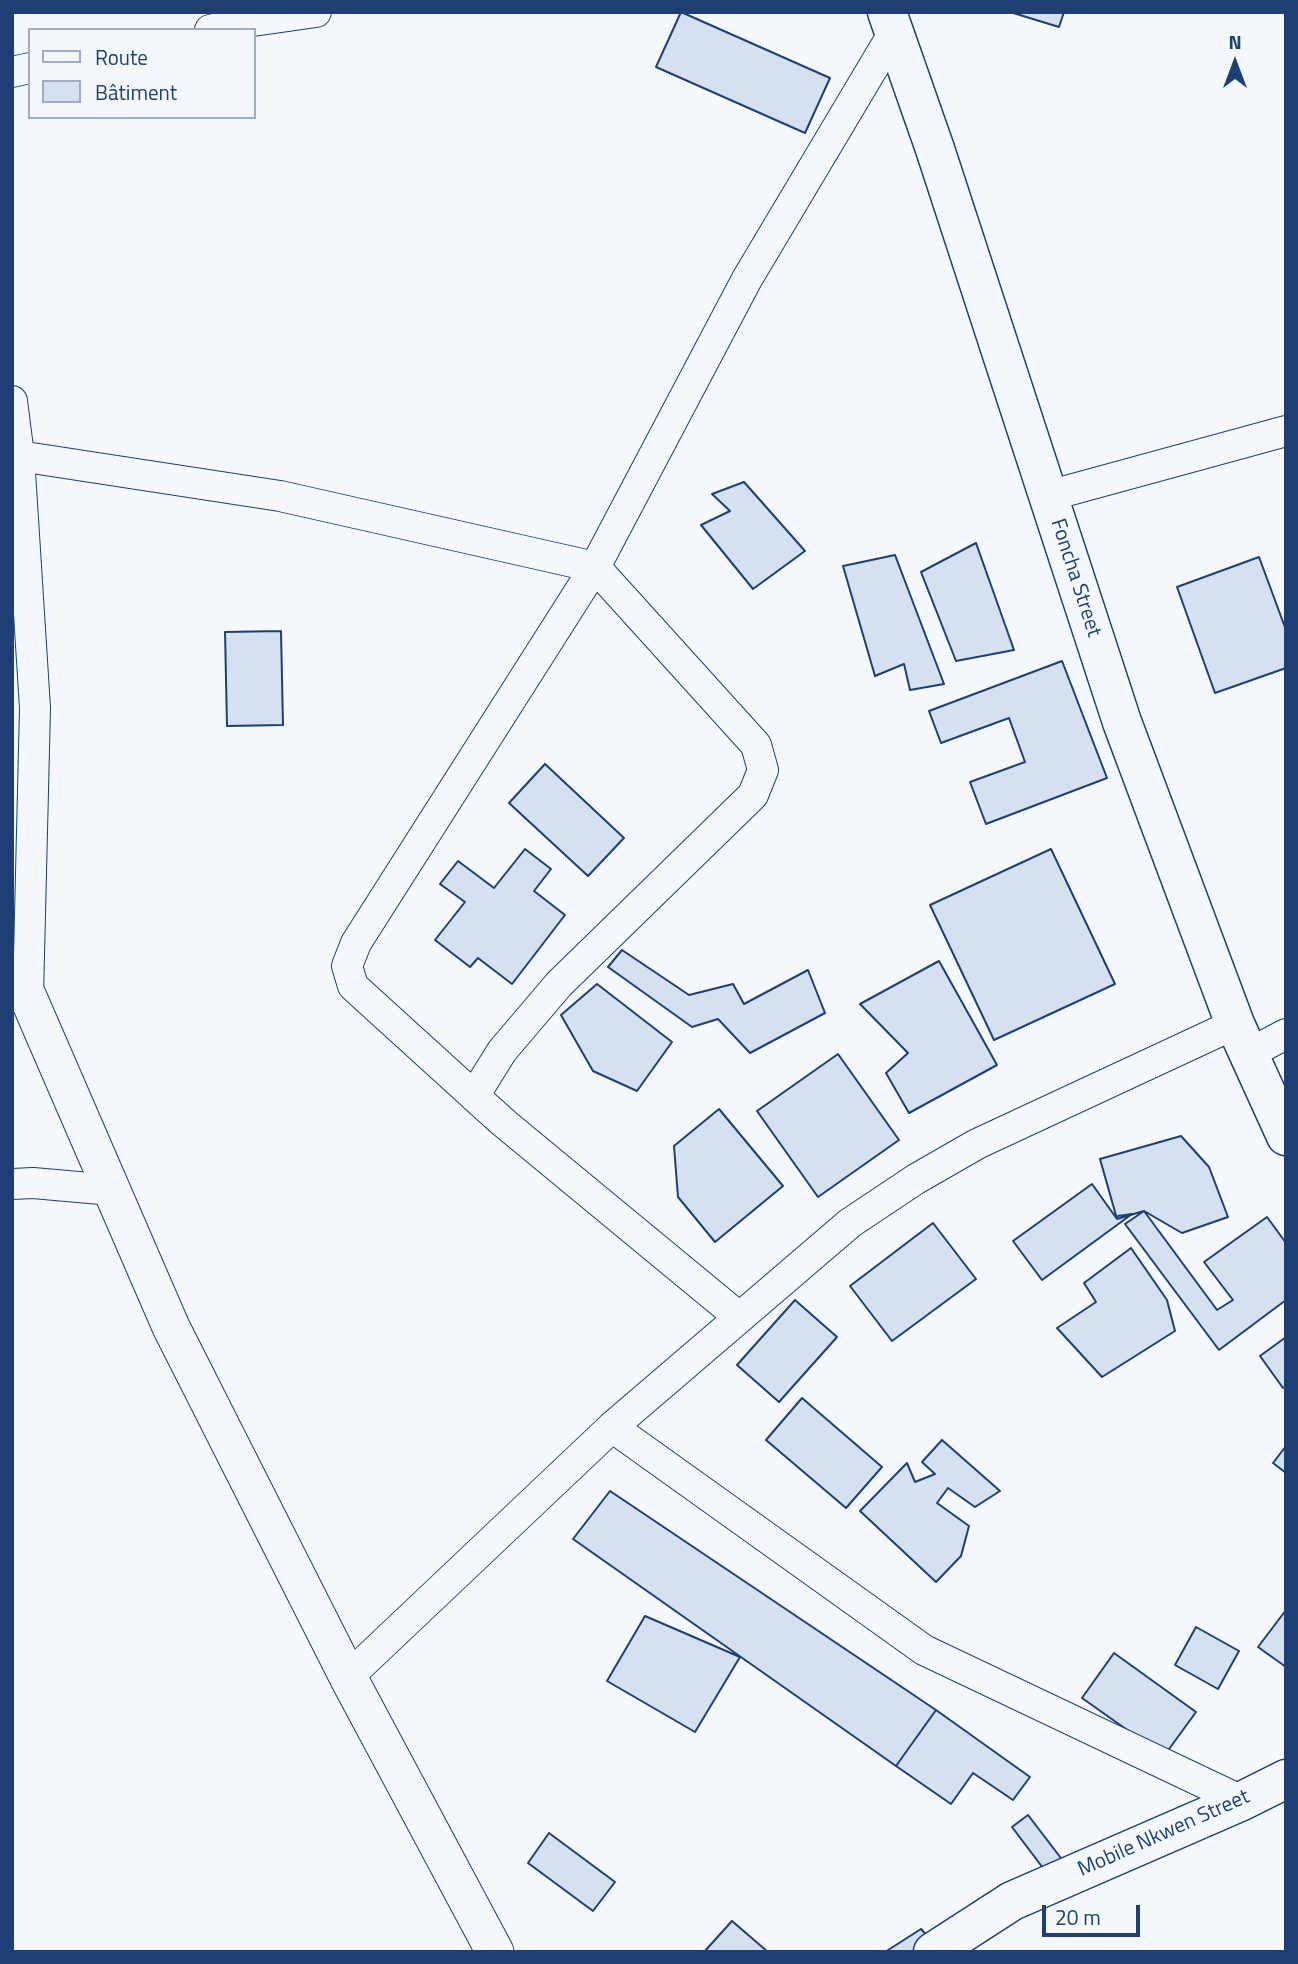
<!DOCTYPE html>
<meta charset="utf-8">
<style>
body{margin:0}
#map{position:relative;width:1298px;height:1964px;overflow:hidden;background:#f4f7fb;font-family:"Titillium Web",sans-serif}
canvas{display:block}
.frame{position:absolute;inset:0;border:14px solid #1d3f73;pointer-events:none}
.legend{position:absolute;left:28px;top:28px;width:228px;height:91px;box-sizing:border-box;background:#f4f7fb;border:2px solid #9eadc5;margin:0;padding:9px 12px;list-style:none;font-size:21px;color:#1d3f73}
.legend li{display:flex;align-items:center;gap:14px;height:35px}
.legend b{width:35px;border:2px solid #9eadc5}
.north{position:absolute;left:1200px;top:28px;width:70px;height:70px;-webkit-text-stroke:5px #f4f7fb;paint-order:stroke;rotate:0deg;font-size:19px;font-weight:700;line-height:28px;text-align:center;color:#1d3f73}
.north::after{content:'';display:block;margin:auto;width:24px;height:32px;background:#1d3f73;clip-path:polygon(50% 0,100% 100%,50% 72%,0 100%)}
.scale{position:absolute;left:1042px;top:1905px;width:98px;height:32px;box-sizing:border-box;border:4px solid #1d3f73;border-top:0;padding-left:9px;font-size:21px;line-height:24px;white-space:nowrap;color:#1d3f73;-webkit-text-stroke:5px #f4f7fb;paint-order:stroke}
</style>
<div id="map">
<canvas width="1298" height="1964"></canvas>
<div class="frame"></div>
<ul class="legend">
<li><b style="height:9px;background:#f4f7fb"></b>Route</li>
<li><b style="height:19px;background:#d5e0f0"></b>Bâtiment</li>
</ul>
<div class="north">N</div>
<div class="scale">20 m</div>
</div>
<script>
const ctx = document.querySelector('canvas').getContext('2d');
ctx.lineJoin = 'round';
function fillPath(path, color) { ctx.fillStyle = color; ctx.fill(path, 'evenodd'); }
const toPath = rows => new Path2D(rows.map(r => 'M' + r).join(''));
function strokePath(path, color, width, dash) { ctx.strokeStyle = color; ctx.lineWidth = width; ctx.lineCap = dash ? 'butt' : 'round'; ctx.setLineDash(dash || []); ctx.stroke(path); }
function label(font, color, halo, rows, align = 'center') {
  ctx.font = font + ' "Titillium Web",sans-serif'; ctx.lineWidth = 5; ctx.setLineDash([]); ctx.textBaseline = 'middle'; ctx.strokeStyle = halo; ctx.fillStyle = color; for (const [text, x, y, turn = 0] of rows) {
    ctx.save(); ctx.translate(x, y); ctx.rotate((+turn || 0) * Math.PI / 180); ctx.textAlign = isNaN(turn) ? turn : align; if (halo) ctx.strokeText(text, 0, 0); ctx.fillText(text, 0, 0); ctx.restore();
  }
}
const building = toPath([
 [681,12,830,78,805,133,656,67,681,12],
 [1010,12,1064,12,1059,27,1010,12],
 [744,482,805,551,753,589,701,525,730,511,712,494,744,482],
 [976,543,1014,650,956,661,921,572,976,543],
 [895,555,944,684,910,690,904,664,875,676,843,566,895,555],
 [1259,557,1286,630,1286,668,1215,693,1177,587,1259,557],
 [281,631,283,725,227,726,225,632,281,631],
 [1062,661,1107,778,986,824,970,782,1025,762,1009,718,941,743,929,711,1062,661],
 [545,764,624,838,588,876,509,803,545,764],
 [525,849,551,869,534,891,565,915,512,984,478,958,470,967,435,940,465,902,440,884,458,861,494,888,525,849],
 [1051,849,1115,984,994,1040,930,905,1051,849],
 [622,950,689,995,733,984,744,1004,808,970,825,1013,750,1053,718,1019,692,1027,608,967,622,950],
 [939,961,997,1065,909,1113,886,1073,908,1053,860,1004,939,961],
 [597,984,672,1042,637,1091,593,1071,561,1015,597,984],
 [838,1054,899,1140,818,1197,757,1111,838,1054],
 [719,1109,783,1186,715,1242,678,1197,674,1146,719,1109],
 [1181,1136,1209,1167,1228,1217,1182,1233,1144,1211,1117,1219,1100,1159,1181,1136],
 [1092,1184,1117,1219,1118,1216,1132,1214,1042,1280,1013,1241,1092,1184],
 [1144,1211,1217,1310,1233,1300,1204,1262,1267,1217,1286,1243,1286,1300,1219,1350,1125,1224,1144,1211],
 [933,1223,976,1279,892,1341,850,1286,933,1223],
 [1131,1248,1167,1300,1175,1331,1102,1377,1057,1328,1096,1302,1084,1283,1131,1248],
 [795,1300,837,1337,779,1402,737,1365,795,1300],
 [1286,1337,1286,1386,1283,1388,1260,1356,1286,1337],
 [802,1398,882,1467,846,1508,766,1440,802,1398],
 [942,1440,1000,1491,975,1507,948,1488,937,1503,969,1526,961,1556,936,1582,860,1511,907,1463,915,1482,935,1474,922,1462,942,1440],
 [1286,1446,1286,1473,1273,1463,1286,1446],
 [610,1491,936,1710,896,1766,573,1539,610,1491],
 [1286,1610,1286,1667,1258,1647,1286,1610],
 [645,1616,740,1657,695,1732,607,1681,645,1616],
 [1196,1627,1239,1651,1218,1689,1175,1665,1196,1627],
 [1114,1653,1196,1712,1164,1756,1082,1698,1114,1653],
 [936,1710,1030,1777,1013,1800,973,1773,951,1804,896,1766,936,1710],
 [1028,1815,1067,1866,1046,1872,1012,1827,1028,1815],
 [549,1833,615,1882,593,1911,528,1863,549,1833],
 [732,1921,768,1952,704,1952,732,1921],
 [921,1929,937,1947,929,1952,885,1952,921,1929]
]);
fillPath(building, '#d5e0f0');
strokePath(building, '#1d3f73', 2);
const minor = toPath([
 [210,30,246,22,316,12],
 [12,72,30,68],
 [12,401,19,456,35,708,28,997],
 [19,456,280,496,595,567,756,745,763,770,753,795,559,984,502,1051,474,1096,504,1123,739,1317],
 [1048,496,1286,431],
 [1248,1054,1286,1034],
 [474,1096,353,986,347,966,356,943,595,567,747,279,893,34],
 [12,1184,33,1183,112,1190],
 [612,1427,924,1650,1242,1801],
 [348,1677,612,1427,850,1223,916,1179,977,1144,1235,1024]
]);
const tertiary = toPath([
 [12,989,28,997,171,1327,348,1677,495,1952]
]);
const secondary = toPath([
 [887,12,935,149,1122,722,1235,1024,1286,1136]
]);
const trunk = toPath([
 [933,1952,1012,1901,1242,1801,1286,1779]
]);
strokePath(minor, '#1d3f73', 32);
strokePath(tertiary, '#1d3f73', 39);
strokePath(secondary, '#1d3f73', 41);
strokePath(trunk, '#1d3f73', 41);
strokePath(minor, '#f4f7fb', 30);
strokePath(tertiary, '#f4f7fb', 37);
strokePath(secondary, '#f4f7fb', 38);
strokePath(trunk, '#f4f7fb', 38);
label('21px', '#1d3f73', '#f4f7fb', [
 ["Foncha Street",1075,578,72],
 ["Mobile Nkwen Street",1164,1834,-24]
]);
</script>
